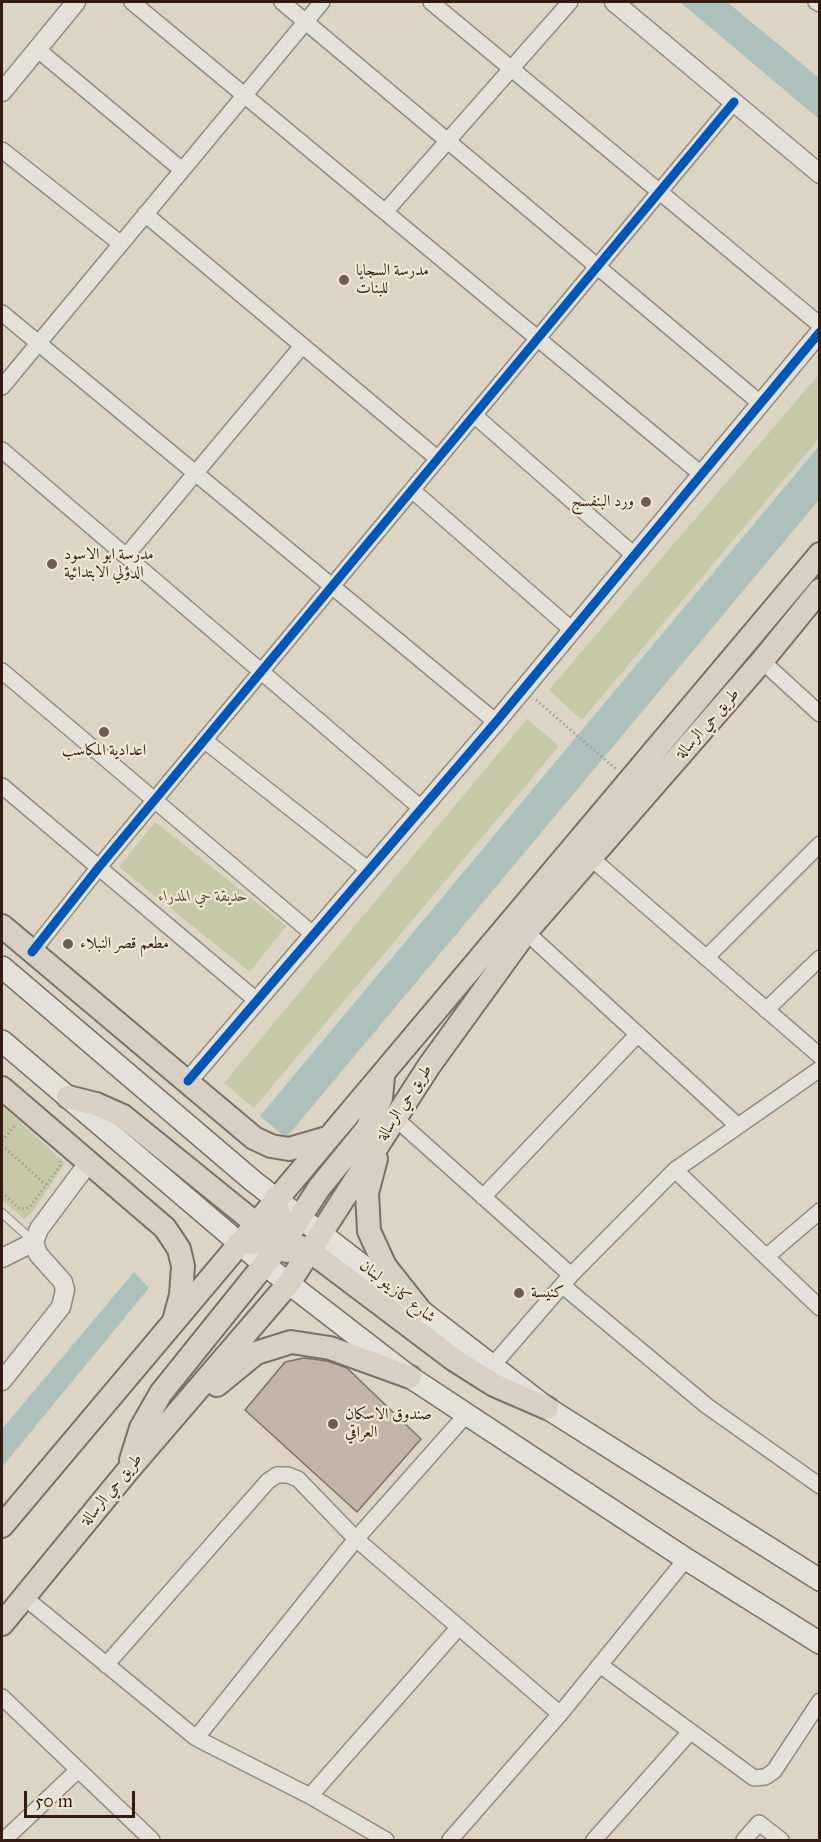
<!DOCTYPE html>
<meta charset="utf-8">
<style>
body{margin:0}
#map{position:relative;width:821px;height:1842px;overflow:hidden;background:#dcd5c4;font-family:"IM FELL Great Primer",serif}
canvas{display:block}
.frame{position:absolute;inset:0;border:3px solid #331b12;pointer-events:none}
.scale{position:absolute;left:24px;top:1791px;width:111px;height:27px;box-sizing:border-box;border:3px solid #331b12;border-top:0;padding-left:8px;font-size:18px;line-height:21px;white-space:nowrap;color:#331b12;-webkit-text-stroke:4px #efe7d2;paint-order:stroke}
</style>
<div id="map">
<canvas width="821" height="1842"></canvas>
<div class="frame"></div>
<div class="scale">50 m</div>
</div>
<script>
const ctx = document.querySelector('canvas').getContext('2d');
ctx.lineJoin = 'round';
function fillPath(path, color) { ctx.fillStyle = color; ctx.fill(path, 'evenodd'); }
const toPath = rows => new Path2D(rows.map(r => 'M' + r).join(''));
function strokePath(path, color, width, dash) { ctx.strokeStyle = color; ctx.lineWidth = width; ctx.lineCap = dash ? 'butt' : 'round'; ctx.setLineDash(dash || []); ctx.stroke(path); }
function label(font, color, halo, rows, align = 'center') {
  ctx.font = font + ' "IM FELL Great Primer",Amiri,serif'; ctx.lineWidth = 4.5; ctx.setLineDash([]); ctx.textBaseline = 'middle'; ctx.strokeStyle = halo; ctx.fillStyle = color; for (const [text, x, y, turn = 0] of rows) {
    ctx.save(); ctx.translate(x, y); ctx.rotate((+turn || 0) * Math.PI / 180); ctx.textAlign = isNaN(turn) ? turn : align; if (halo) ctx.strokeText(text, 0, 0); ctx.fillText(text, 0, 0); ctx.restore();
  }
}
fillPath(toPath([
 [819,374,819,438,582,720,549,690],
 [527,719,559,746,254,1108,224,1083],
 [155,822,286,926,250,972,119,867],
 [2,1106,65,1163,33,1211,24,1219,2,1200]
]), '#c5c9a8');
fillPath(toPath([
 [680,2,727,2,819,78,819,119],
 [819,446,819,500,286,1138,260,1116],
 [134,1272,149,1288,2,1467,2,1429]
]), '#adc1bc');
const building = toPath([
 [304,1358,327,1361,347,1368,421,1439,357,1512,245,1410,285,1362,304,1358]
]);
fillPath(building, '#c5b4a8');
strokePath(building, '#797168', 1.5);
const service = toPath([
 [2,1213,33,1241]
]);
const minor = toPath([
 [132,2,701,474],
 [282,2,760,403],
 [431,2,820,325],
 [816,2,820,4],
 [37,49,182,170],
 [2,150,121,244],
 [385,212,570,2],
 [145,214,438,459],
 [2,313,496,722],
 [2,387,322,2],
 [474,415,634,555],
 [2,450,422,809],
 [412,490,572,630],
 [126,556,302,346],
 [762,661,820,714],
 [2,671,314,935],
 [204,740,370,871],
 [2,786,256,1000],
 [591,858,820,1056],
 [526,932,738,1126],
 [32,952,99,867,734,102],
 [706,958,820,844],
 [766,1010,820,958],
 [395,1118,571,1275],
 [675,1170,820,1308],
 [483,1197,638,1034],
 [766,1257,820,1211],
 [563,1286,707,1406,820,1486],
 [493,1365,571,1275,675,1170,820,1069],
 [24,1597,196,1738,310,1796,386,1840],
 [106,1665,268,1481,277,1475,288,1475,298,1479,356,1539,560,1714],
 [600,1665,754,1778,765,1777,774,1771,820,1701],
 [2,1697,152,1840],
 [196,1738,356,1539,465,1416],
 [310,1796,459,1627],
 [4,1840,78,1770],
 [450,1840,560,1714,686,1559],
 [594,1840,690,1732],
 [744,1840,759,1823,781,1840]
]);
const tertiary = toPath([
 [614,2,820,174],
 [2,92,76,2],
 [188,1081,496,722,820,332],
 [2,1258,34,1242],
 [2,1381,61,1307,65,1290,63,1282,38,1254,34,1242,39,1229,89,1162]
]);
const secondary = toPath([
 [2,967,253,1181,547,1408,820,1580],
 [2,1041,265,1265,410,1377,686,1559,820,1643]
]);
const primary = toPath([
 [2,926,254,1138,271,1146,289,1149,327,1138],
 [2,1088,165,1228,179,1249,183,1266,181,1295,175,1317],
 [68,1097,96,1104,123,1116,255,1223,269,1229],
 [376,1159,367,1193,369,1231,385,1266,419,1309],
 [239,1243,278,1242,301,1247,310,1251,453,1359,494,1385,547,1408],
 [287,1251,290,1233,319,1188,367,1129,381,1098,383,1077],
 [217,1385,256,1353,291,1342,330,1348,410,1377],
 [131,1460,141,1428,161,1393,272,1255,281,1224,275,1198],
 [2,1526,820,554],
 [2,1624,130,1468,289,1283,429,1066,526,932,762,661,820,590]
]);
strokePath(service, '#918a80', 10);
strokePath(minor, '#918a80', 18);
strokePath(tertiary, '#918a80', 21);
strokePath(secondary, '#797168', 24);
strokePath(primary, '#797168', 26);
strokePath(toPath([
 [536,700,617,770],
 [2,1141,16,1124],
 [2,1145,46,1185],
 [2,1192,20,1209,29,1208,60,1166,60,1161]
]), '#a49f97', 3, [1.5, 3]);
strokePath(service, '#e4e1d8', 8);
strokePath(minor, '#e4e1d8', 15);
strokePath(tertiary, '#e4e1d8', 18);
strokePath(secondary, '#e4e1d8', 21);
strokePath(primary, '#d8d1c3', 22);
strokePath(toPath([
 [32,952,99,867,734,102],
 [188,1081,496,722,820,332]
]), '#0057b8', 9);
for (const [x, y, r, color] of [
 [344,280,6,"#6e5c50"],
 [646,502,6,"#6e5c50"],
 [52,564,6,"#6e5c50"],
 [104,732,6,"#6e5c50"],
 [68,944,6,"#6e5c50"],
 [519,1293,6,"#6e5c50"],
 [333,1424,6,"#6e5c50"]
]) { const dot = new Path2D(); dot.arc(x, y, r, 0, 2 * Math.PI); ctx.fillStyle = color; ctx.fill(dot); strokePath(dot, '#efe7d2', 2); }
label('16px', '#331b12', '#efe7d2', [
 ["مدرسة السجايا",356,271],
 ["للبنات",356,289],
 ["ورد البنفسج",634,502,"right"],
 ["مدرسة ابو الاسود",64,555],
 ["الدؤلي الابتدائية",64,573],
 ["اعدادية المكاسب",104,751,"center"],
 ["مطعم قصر النبلاء",80,944],
 ["كنيسة",531,1293],
 ["صندوق الاسكان",345,1415],
 ["العراقي",345,1433]
], 'left');
label('16px', '#331b12', '#efe7d2', [
 ["طريق حي الرسالة",708,724,-49],
 ["طريق حي الرسالة",405,1103,-57],
 ["شارع كازينو لبنان",397,1292,38],
 ["طريق حي الرسالة",112,1490,-51]
]);
label('italic 16px', '#594d38', '#efe7d2', [
 ["حديقة حي المدراء",203,897]
]);
</script>
